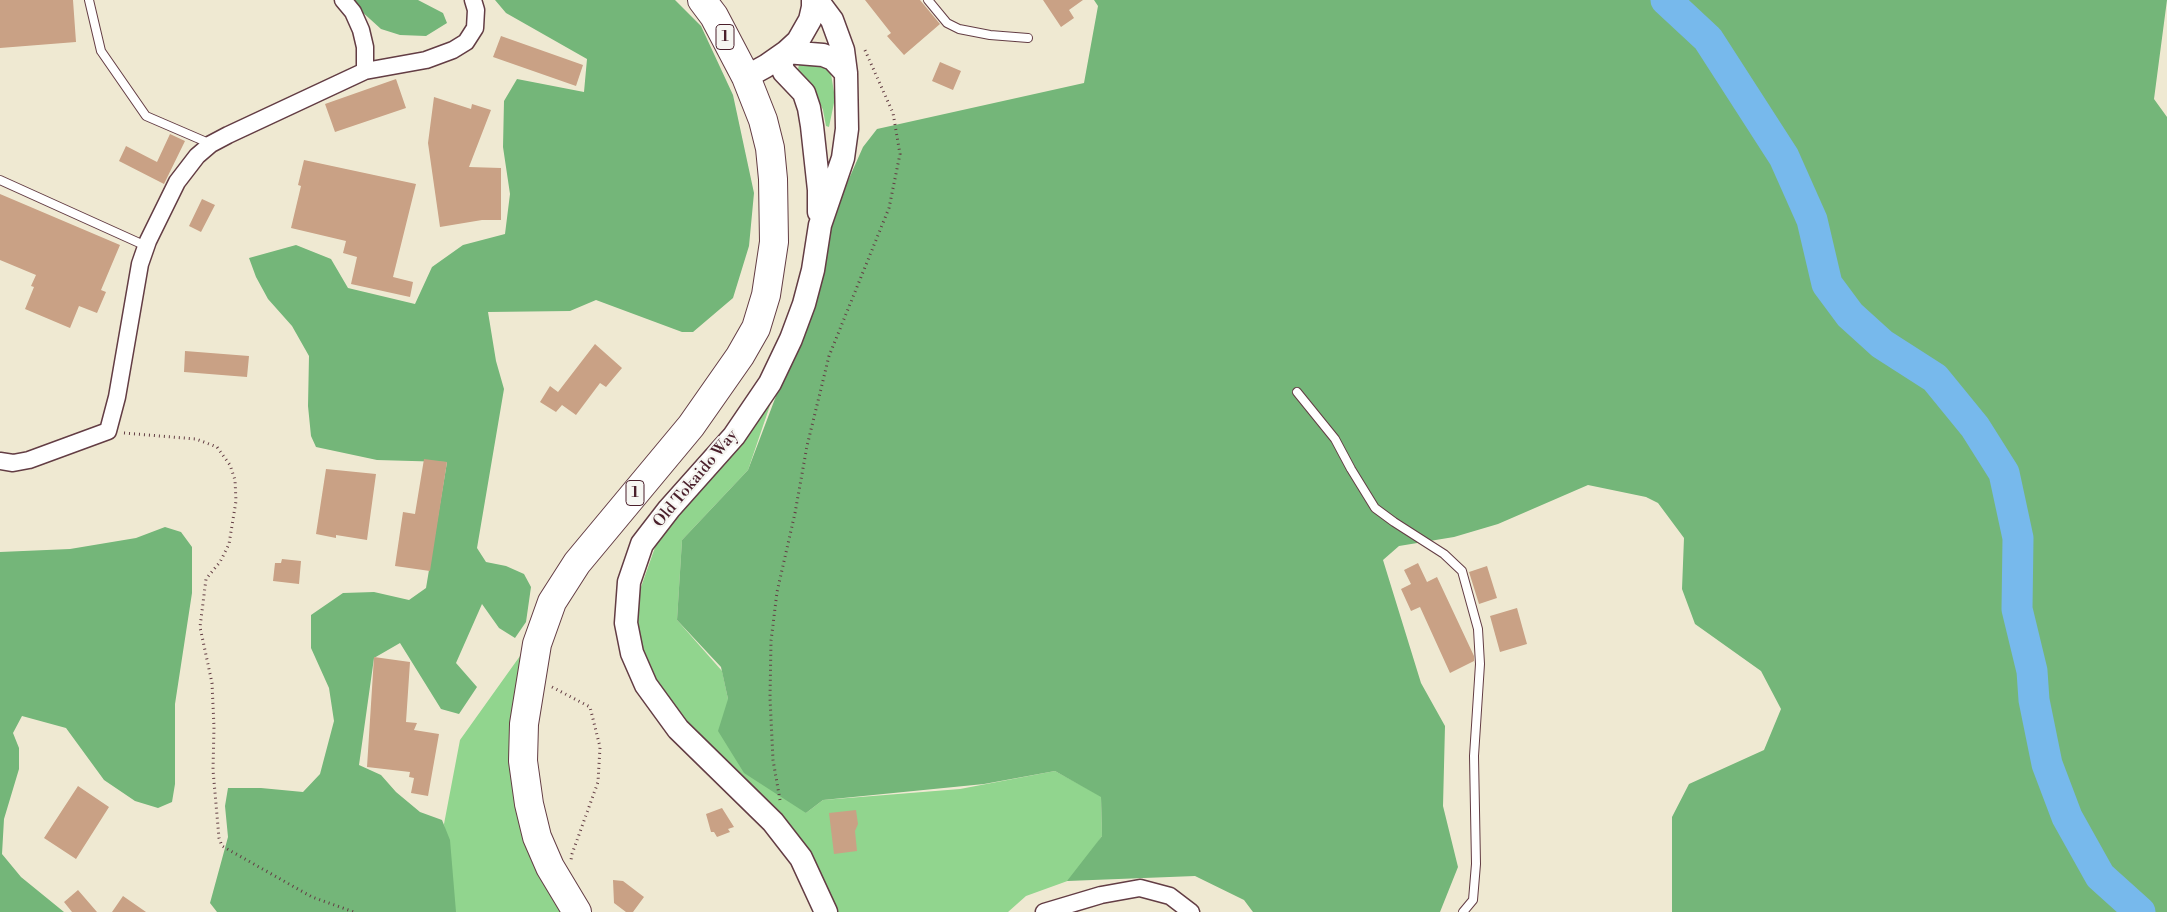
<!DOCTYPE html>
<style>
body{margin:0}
canvas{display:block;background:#efe9d2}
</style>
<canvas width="2167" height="912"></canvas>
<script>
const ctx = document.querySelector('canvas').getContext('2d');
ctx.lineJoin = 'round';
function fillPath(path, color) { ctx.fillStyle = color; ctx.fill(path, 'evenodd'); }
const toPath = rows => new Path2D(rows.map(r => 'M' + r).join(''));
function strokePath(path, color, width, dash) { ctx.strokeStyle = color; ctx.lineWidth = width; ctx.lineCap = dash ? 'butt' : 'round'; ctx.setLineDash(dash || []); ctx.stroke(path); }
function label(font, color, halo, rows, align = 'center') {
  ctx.font = font + ' "Libre Bodoni",serif'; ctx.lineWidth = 4.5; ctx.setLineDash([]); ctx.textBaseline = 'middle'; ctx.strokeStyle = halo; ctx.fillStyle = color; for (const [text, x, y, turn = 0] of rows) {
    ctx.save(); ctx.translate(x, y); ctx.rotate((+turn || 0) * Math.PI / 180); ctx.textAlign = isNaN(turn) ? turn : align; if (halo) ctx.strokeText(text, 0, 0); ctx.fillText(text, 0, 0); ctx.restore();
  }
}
fillPath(toPath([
 [807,61,824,65,831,74,835,98,829,127,826,126,823,110,814,89,809,81,797,73,799,65],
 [781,373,748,470,682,540,677,620,722,671,728,699,806,813,823,800,960,789,1055,771,1101,796,1102,836,1073,879,1026,896,1008,912,824,912,785,838,720,770,645,666,635,604,664,522],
 [520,656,524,815,569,912,452,912,444,824,460,740]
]), '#91d58e');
fillPath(toPath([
 [349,0,418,0,443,13,447,23,426,36,400,35,381,29],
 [495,0,675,0,701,26,733,95,754,193,749,246,733,298,693,332,682,332,596,300,570,311,488,312,496,361,504,389,477,548,486,562,506,566,524,574,531,587,526,622,515,638,499,628,482,604,456,663,477,687,459,714,441,709,400,643,374,658,359,765,381,775,396,792,420,812,442,820,450,840,456,912,217,912,210,903,228,837,225,806,228,788,261,788,303,792,320,774,334,721,329,688,311,648,311,615,343,593,374,592,409,600,426,588,447,462,377,460,316,447,311,436,308,406,309,356,292,326,268,299,256,277,249,258,296,245,331,259,348,288,415,304,432,267,463,245,505,234,510,194,503,147,504,101,517,79,584,92,587,59,506,13],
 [1094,0,2167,0,2154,99,2167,117,2167,912,1672,912,1672,817,1689,784,1764,750,1781,709,1761,671,1695,624,1682,589,1684,538,1658,503,1646,497,1588,485,1498,524,1454,537,1399,546,1383,560,1421,683,1445,726,1443,806,1458,867,1440,912,1253,912,1244,900,1195,876,1067,881,1102,836,1101,797,1055,771,984,784,823,800,806,813,744,773,718,731,728,699,721,667,677,620,682,540,748,470,804,322,840,199,863,147,877,129,1084,83,1098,6],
 [165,527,181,532,192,547,192,593,175,704,175,784,172,802,158,808,135,801,104,780,66,728,22,716,13,733,19,748,19,769,4,819,2,854,21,877,64,912,0,912,0,552,70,549,136,538]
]), '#74b679');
strokePath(toPath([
 [1666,0,1708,39,1784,157,1812,220,1827,284,1850,315,1882,344,1935,378,1975,427,2004,473,2018,538,2017,609,2032,671,2034,700,2047,764,2067,817,2100,876,2140,912]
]), '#77b9ec', 31);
fillPath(toPath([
 [0,0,73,0,76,42,0,48],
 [865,0,920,0,940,24,904,55,887,36,891,33],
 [1043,0,1083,0,1069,10,1074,18,1061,27],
 [501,36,583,65,576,86,493,57],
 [940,62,961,71,953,90,932,81],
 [396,79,406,108,335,132,325,104],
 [434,97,471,109,472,104,491,110,469,167,501,168,501,220,482,220,440,227,428,143],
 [170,134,185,141,164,184,119,161,126,146,157,162],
 [304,160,416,184,393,277,413,282,410,297,351,284,357,257,343,253,346,241,291,228,301,186,298,185],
 [0,194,120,245,101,290,106,292,97,313,79,306,70,328,25,309,34,287,31,286,36,275,0,260],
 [202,199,215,205,201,232,189,226],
 [595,344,622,368,606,387,600,383,576,415,562,405,556,412,540,402,550,386,558,392],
 [185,351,249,356,247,377,184,372],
 [424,459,447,462,430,571,395,566,403,512,415,514],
 [326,469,376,474,367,540,336,535,336,538,316,534],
 [282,559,301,561,299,584,273,581,275,563,281,563],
 [1418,563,1427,582,1437,577,1474,656,1474,661,1450,673,1420,607,1411,611,1401,589,1411,584,1404,570],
 [1487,566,1497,598,1479,604,1469,572],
 [1517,608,1527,644,1500,652,1490,616],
 [374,657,410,662,406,722,417,723,414,730,439,734,428,796,411,793,414,778,409,777,410,772,367,767],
 [78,786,109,807,76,859,44,838],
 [722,808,734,827,728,829,730,832,717,837,714,832,711,832,706,814],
 [856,810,858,824,855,831,857,851,834,854,829,813],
 [613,880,623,881,644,897,633,912,626,912,614,903],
 [78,890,97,912,72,912,64,902],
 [123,896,146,912,112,912]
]), '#c9a185');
const lane = toPath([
 [89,0,101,51,146,116,211,144],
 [928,0,947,23,959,29,990,35,1028,38],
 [0,180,146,246],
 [1297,392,1335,439,1351,469,1375,508,1394,522,1444,554,1462,571,1478,629,1480,664,1474,756,1476,864,1473,900,1463,912]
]);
const street = toPath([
 [343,0,353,12,361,30,365,47,365,71],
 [0,461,13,463,29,460,108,431,117,397,140,264,148,241,177,182,197,156,211,144,228,135,365,71,426,60,453,50,466,42,475,28,476,10,473,0],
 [1044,912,1101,895,1140,888,1170,896,1191,912]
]);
const secondary = toPath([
 [813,0,813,7,810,20,798,41,786,52,781,65,784,72,804,93,809,108,812,126,819,190,819,212],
 [817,0,832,20,843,50,846,73,847,129,843,158,820,225,813,270,804,304,791,339,770,383,734,436,669,509,642,544,629,582,626,623,632,653,646,685,678,729,773,822,801,858,826,912],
 [746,77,766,66,786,52,823,55,833,59,846,73]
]);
const highway = toPath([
 [577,912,550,867,537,837,529,804,523,761,524,724,537,644,552,602,577,563,691,426,740,356,756,328,766,295,774,242,773,179,770,148,763,120,746,77,714,16,702,0]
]);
strokePath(lane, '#633d44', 10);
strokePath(street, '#633d44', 19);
strokePath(secondary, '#633d44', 25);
strokePath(highway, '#633d44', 30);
strokePath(toPath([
 [124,433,196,439,217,447,230,465,235,480,236,501,229,544,220,562,206,579,200,627,212,683,214,727,213,770,219,838,222,846,312,897,354,912],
 [552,687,590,707,600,747,598,782,572,854,571,860],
 [780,800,773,760,770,698,771,641,777,592,795,513,807,446,829,356,889,208,900,154,893,113,864,48]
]), '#633d44', 3, [1, 4]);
strokePath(lane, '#fff', 8);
strokePath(street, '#fff', 16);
strokePath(secondary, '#fff', 22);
strokePath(highway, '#fff', 28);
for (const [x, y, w] of [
 [725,37,18],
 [635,493,18]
]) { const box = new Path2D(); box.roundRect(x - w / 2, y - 12.5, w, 25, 4); ctx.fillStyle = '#f6f6f2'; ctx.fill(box); strokePath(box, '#4a1f2b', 1); }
label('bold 15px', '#4a1f2b', null, [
 ["1",725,37],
 ["1",635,493]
]);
label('16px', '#4a1f2b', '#f6f6f2', [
 ["Old Tokaido Way",696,479,-50]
]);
</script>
